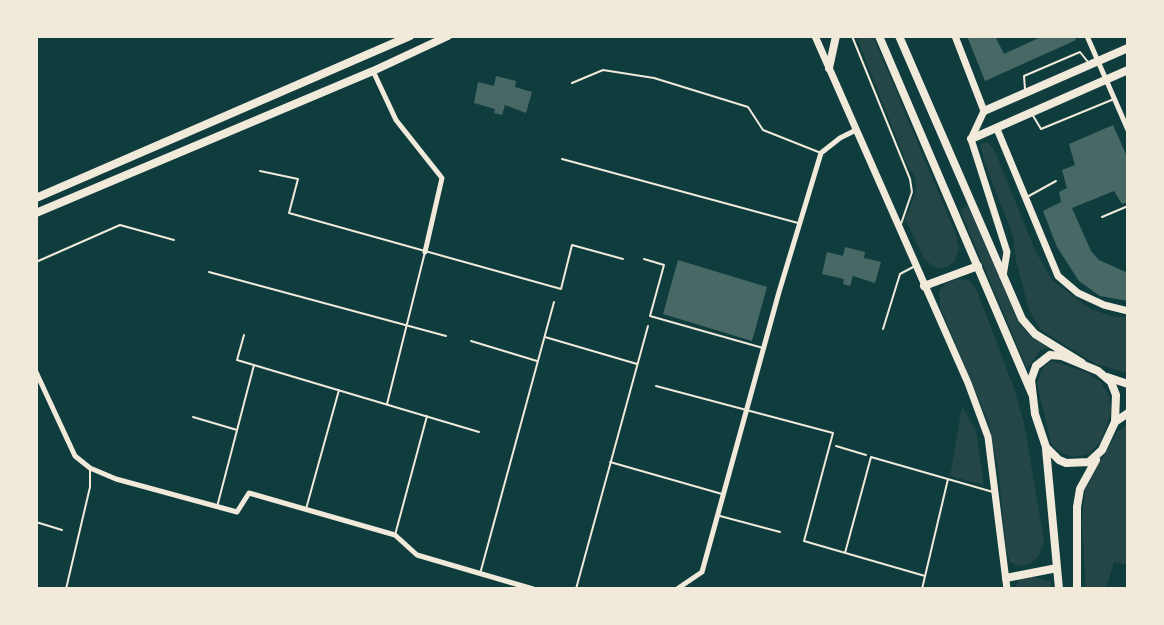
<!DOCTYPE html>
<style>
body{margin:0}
#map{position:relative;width:1164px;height:625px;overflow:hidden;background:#0f3d3e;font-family:"Varela Round",sans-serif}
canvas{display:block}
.frame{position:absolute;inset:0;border:38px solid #f1e9da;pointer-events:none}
</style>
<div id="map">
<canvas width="1164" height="625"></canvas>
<div class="frame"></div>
</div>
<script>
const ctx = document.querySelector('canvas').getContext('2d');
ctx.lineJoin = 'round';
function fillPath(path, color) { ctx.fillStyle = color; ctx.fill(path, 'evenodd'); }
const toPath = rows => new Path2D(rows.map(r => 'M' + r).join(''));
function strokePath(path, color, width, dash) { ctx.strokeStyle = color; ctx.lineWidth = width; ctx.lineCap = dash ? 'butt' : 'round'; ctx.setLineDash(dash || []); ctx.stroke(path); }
fillPath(toPath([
 [856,36,873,36,955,232,959,248,955,261,947,267,936,268,925,260,905,219,916,192,915,177,908,167],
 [987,142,994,149,1035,250,1052,280,1091,309,1114,317,1128,317,1128,373,1096,364,1041,330,1029,310,1016,260,1013,236,984,161,980,144],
 [968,206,1020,325,1033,338,1049,348,1040,350,1027,369,960,210],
 [958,279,969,280,977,291,1014,388,1024,423,1044,541,1038,557,1029,564,1019,566,1010,562,1006,548,998,468,988,421,940,307,939,291,945,284],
 [1051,361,1084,371,1100,381,1109,395,1111,410,1106,427,1101,441,1089,454,1075,457,1061,453,1051,444,1037,383,1043,367],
 [962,406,976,431,984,485,950,476],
 [1128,424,1128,565,1114,562,1106,589,1086,589,1082,523,1085,489,1117,432],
 [1032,577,1051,581,1051,589,1014,589,1019,580]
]), '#244646');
fillPath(toPath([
 [967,36,995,36,1004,54,1043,36,1074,36,1076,40,985,81],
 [496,76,516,81,515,87,532,92,526,113,505,105,502,115,494,113,495,109,474,103,478,82,494,86],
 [1113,125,1128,159,1128,202,1122,204,1114,191,1072,208,1091,251,1099,260,1128,273,1128,301,1100,296,1079,281,1057,247,1043,211,1061,202,1059,192,1067,188,1062,170,1075,165,1069,144],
 [845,247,865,252,864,258,881,262,875,283,853,276,850,286,843,284,844,279,822,274,827,252,843,256],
 [678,260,767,287,752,341,663,314]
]), '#486865');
strokePath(toPath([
 [836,446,866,455]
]), '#f1e9da', 2);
strokePath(toPath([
 [852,36,910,179,912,192,901,224],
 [572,83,603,70,654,78,748,107,763,130,821,153],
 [1025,89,1024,76,1080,52,1088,62],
 [1032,114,1041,129,1114,99],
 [562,159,798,223],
 [260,171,298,179,289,213,561,289,572,245,623,259],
 [1027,197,1056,181],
 [1102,217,1128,206],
 [644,259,664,265,650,316,763,348],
 [36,262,120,225,174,240],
 [209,272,446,336],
 [883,329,900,274,915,266],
 [244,335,237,360,479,432],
 [545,337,637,364],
 [471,341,537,361],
 [656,386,833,433,804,541,925,576],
 [387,404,425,252],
 [193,417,237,430],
 [610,462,722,494],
 [217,507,254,365],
 [306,509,339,390],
 [720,516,780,532],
 [36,522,62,530],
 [395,535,427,416],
 [845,553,871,457,993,492],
 [480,574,554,302],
 [66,589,90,487,90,468],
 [576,589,648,326],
 [922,589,948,479]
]), '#f1e9da', 2);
strokePath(toPath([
 [1087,36,1128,130],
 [373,71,396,120,442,178,425,252],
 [36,372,75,456,90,468,116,479,237,512,249,493,395,535,417,555,533,589],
 [677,589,702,572,779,292,821,153,840,138,856,130]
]), '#f1e9da', 5);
strokePath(toPath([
 [815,36,968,383,988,437,1007,589],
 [955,36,984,111,971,139,1007,252,1003,276],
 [997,129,1058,276,1078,293,1104,305,1128,311]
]), '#f1e9da', 7);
strokePath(toPath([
 [879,36,1032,394],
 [899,36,1022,319,1035,334,1082,363],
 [829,68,836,36],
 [984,111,1128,48],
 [971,139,1128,70],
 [36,198,410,36],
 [36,213,373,71,448,36],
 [924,286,978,266],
 [1050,355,1062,356,1098,371,1111,382,1116,395,1115,422,1102,450,1089,462,1066,463,1059,460,1046,447,1035,414,1031,380,1036,366,1050,355],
 [1107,377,1128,384],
 [1115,422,1128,413],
 [1046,449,1059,589],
 [1006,578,1057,568],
 [1077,589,1077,507,1080,489,1096,460]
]), '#f1e9da', 8);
</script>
